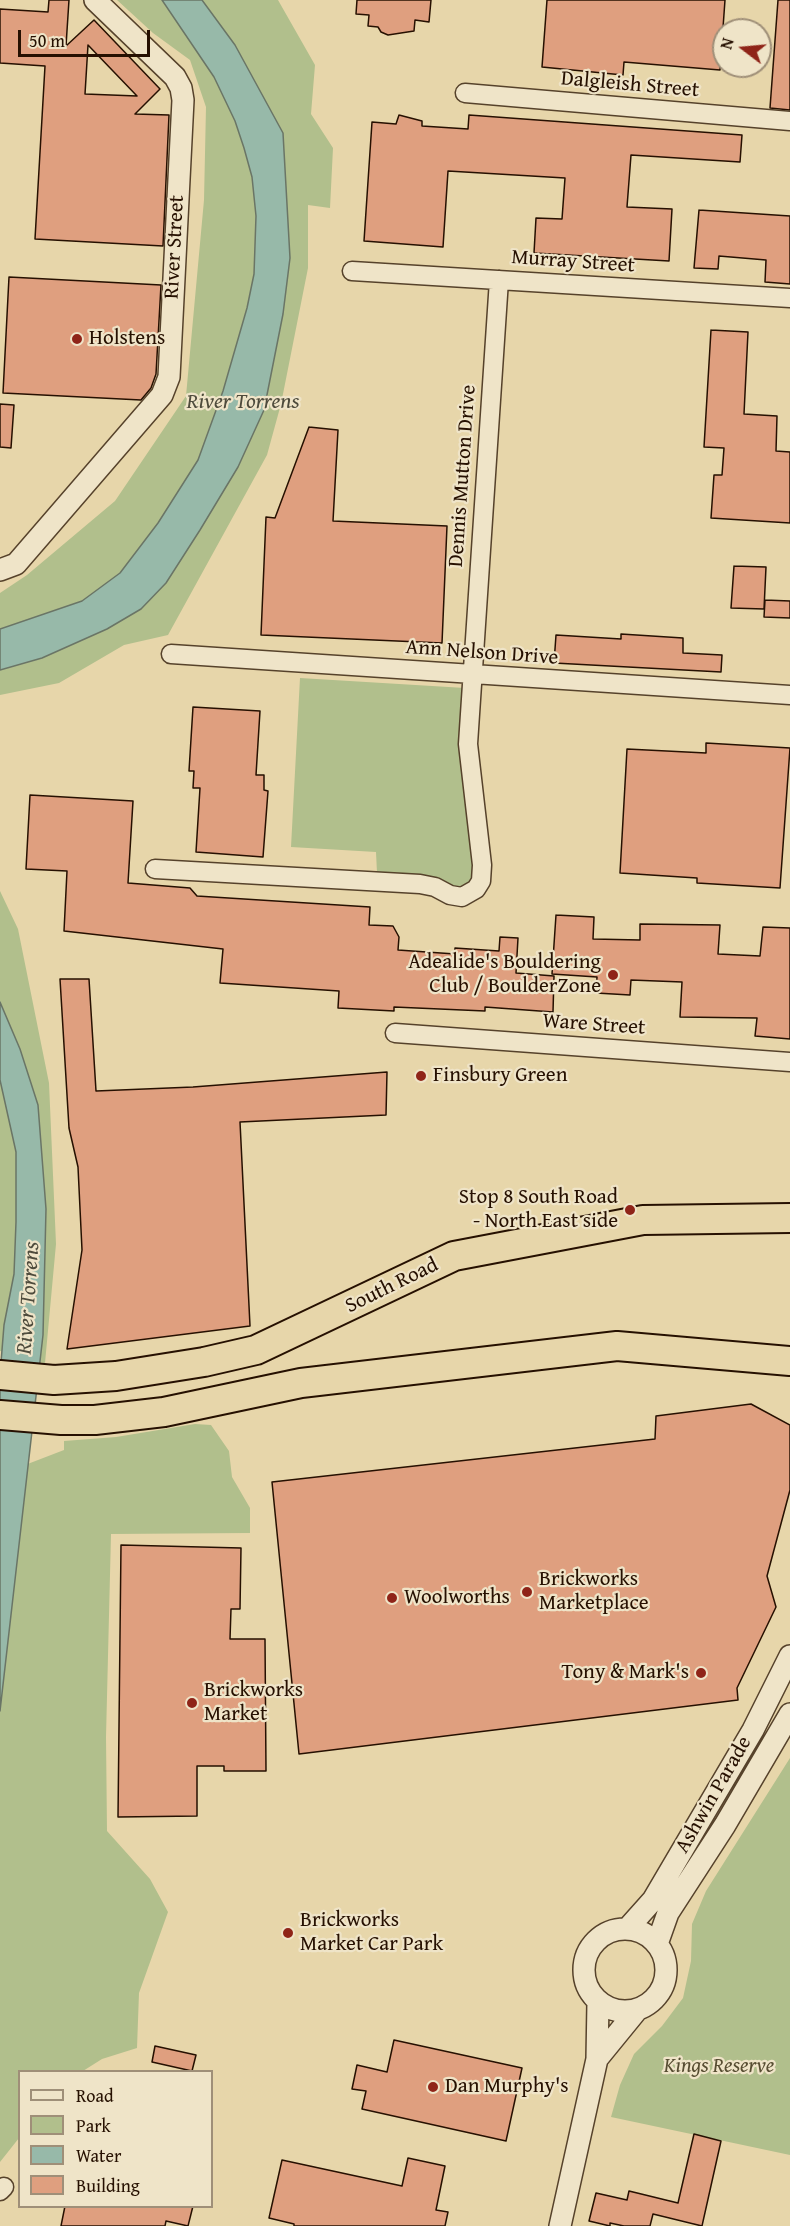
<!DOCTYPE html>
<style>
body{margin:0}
#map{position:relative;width:790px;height:2226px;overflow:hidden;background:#e7d6aa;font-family:"Gentium Book Plus",serif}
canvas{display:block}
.legend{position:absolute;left:18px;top:2070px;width:195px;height:138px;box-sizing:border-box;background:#efe4c8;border:2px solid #9f8f78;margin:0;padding:8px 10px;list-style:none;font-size:18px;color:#261001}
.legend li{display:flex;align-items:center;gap:12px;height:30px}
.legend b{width:30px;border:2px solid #9f8f78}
.north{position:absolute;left:712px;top:18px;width:60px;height:60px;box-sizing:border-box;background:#efe4c8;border:2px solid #9f8f78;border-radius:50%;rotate:286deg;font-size:16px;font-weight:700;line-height:24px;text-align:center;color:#261001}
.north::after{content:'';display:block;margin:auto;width:21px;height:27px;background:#8f2418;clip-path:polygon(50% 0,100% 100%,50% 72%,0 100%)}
.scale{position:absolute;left:18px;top:30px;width:132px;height:27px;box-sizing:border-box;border:3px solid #261001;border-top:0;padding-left:8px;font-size:18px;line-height:21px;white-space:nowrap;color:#261001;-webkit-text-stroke:4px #efe4c8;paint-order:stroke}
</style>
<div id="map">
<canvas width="790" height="2226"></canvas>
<ul class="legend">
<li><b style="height:8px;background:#efe4c8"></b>Road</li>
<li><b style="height:16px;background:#b1bf8c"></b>Park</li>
<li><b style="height:16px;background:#97b9a9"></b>Water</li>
<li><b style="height:16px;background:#df9f7f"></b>Building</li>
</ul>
<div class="north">N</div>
<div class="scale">50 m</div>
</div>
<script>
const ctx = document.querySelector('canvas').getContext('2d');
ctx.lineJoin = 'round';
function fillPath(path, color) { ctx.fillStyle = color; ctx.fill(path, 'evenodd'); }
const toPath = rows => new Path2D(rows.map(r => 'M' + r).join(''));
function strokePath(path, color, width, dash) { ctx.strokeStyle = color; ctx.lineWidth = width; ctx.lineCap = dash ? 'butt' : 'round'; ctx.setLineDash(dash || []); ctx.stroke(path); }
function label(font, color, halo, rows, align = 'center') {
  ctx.font = font + ' "Gentium Book Plus",serif'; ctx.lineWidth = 4.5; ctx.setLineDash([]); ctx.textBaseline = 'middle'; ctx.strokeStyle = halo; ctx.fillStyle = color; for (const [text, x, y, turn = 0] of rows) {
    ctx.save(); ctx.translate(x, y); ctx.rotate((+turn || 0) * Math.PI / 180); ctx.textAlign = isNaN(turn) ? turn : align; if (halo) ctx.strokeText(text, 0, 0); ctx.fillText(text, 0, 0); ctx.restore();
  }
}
fillPath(toPath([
 [117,0,278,0,315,65,311,114,333,148,330,208,308,205,308,268,281,404,267,455,168,635,124,645,59,683,0,695,0,593,27,575,115,501,186,396,204,200,206,107,190,60,153,33],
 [300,678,465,688,475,878,458,891,435,878,377,873,376,852,291,847],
 [0,891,18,929,49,1083,56,1244,45,1363,27,1361,24,1355,0,1351],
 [195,1424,211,1425,229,1451,232,1477,250,1508,250,1533,111,1534,106,1737,107,1831,150,1879,168,1912,139,1993,137,2048,102,2059,83,2071,20,2072,19,2138,0,2162,0,1441,25,1465,64,1450,64,1441,116,1437],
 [790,1758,790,2155,611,2117,620,2085,634,2054,662,2026,683,1998,691,1961,692,1924,706,1891]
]), '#b1bf8c');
const water = toPath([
 [162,0,202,0,235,45,283,133,290,258,283,314,264,410,238,467,200,530,166,583,141,609,107,629,42,658,0,670,0,629,82,601,120,573,158,523,198,460,223,391,247,308,254,274,256,216,252,177,244,148,235,121,214,77,162,0],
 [0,1002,20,1049,38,1105,46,1209,43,1335,0,1711,0,1375,4,1325,14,1274,16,1222,16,1152,0,1080,0,1002]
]);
fillPath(water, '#97b9a9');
strokePath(water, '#6a7566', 1.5);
const building = toPath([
 [49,0,69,0,66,46,94,20,160,89,135,114,169,115,163,246,35,239,45,66,0,63,0,9,48,12,49,0],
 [88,45,137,96,85,94,88,45],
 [357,0,431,0,429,22,415,20,414,31,388,35,381,32,378,27,368,26,369,15,356,14,357,0],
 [547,0,725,0,720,70,624,62,623,75,542,67,547,0],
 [778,0,790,0,790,110,770,108,778,0],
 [399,115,422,121,422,126,468,129,469,115,742,135,740,162,631,155,627,207,672,209,669,261,534,253,536,218,562,219,565,178,448,171,443,247,364,241,372,122,396,124,399,115],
 [699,210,790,216,790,284,765,282,766,260,719,256,718,269,694,268,699,210],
 [9,277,161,285,156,374,151,388,141,400,3,393,9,277],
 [711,330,748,332,744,414,777,416,776,451,790,452,790,523,711,518,714,475,722,475,724,448,704,447,711,330],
 [0,404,14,405,11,448,0,447,0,404],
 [309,427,338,430,333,521,447,526,442,643,261,635,266,517,275,518,309,427],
 [734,566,766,567,764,609,731,608,734,566],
 [765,600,790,601,790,618,764,617,765,600],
 [621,634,683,638,683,653,722,655,721,672,554,663,556,635,621,639,621,634],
 [193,707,260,711,256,775,264,775,264,790,268,791,263,857,196,852,200,788,193,788,194,771,189,771,193,707],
 [706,743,790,748,780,888,697,883,697,878,620,873,627,749,706,753,706,743],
 [30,795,133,801,128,883,190,888,197,896,370,907,369,925,393,926,399,937,398,950,455,954,455,948,499,951,500,937,518,938,516,973,554,976,553,1012,485,1007,485,1011,394,1007,394,1011,338,1008,339,991,220,983,223,949,64,931,67,871,26,869,30,795],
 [556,915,594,917,593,939,640,940,640,924,720,925,718,954,760,956,763,927,790,928,790,1039,755,1036,757,1018,680,1017,682,982,631,980,630,995,596,993,597,977,552,974,556,915],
 [60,979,89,979,96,1091,193,1087,387,1072,386,1115,240,1122,250,1326,67,1349,82,1250,78,1167,69,1128,60,979],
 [751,1404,790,1425,790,1490,767,1576,776,1607,737,1688,738,1700,299,1754,272,1482,655,1439,656,1416,751,1404],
 [121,1545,241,1548,240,1609,231,1609,230,1639,265,1639,266,1771,224,1771,224,1766,197,1766,197,1816,118,1817,121,1545],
 [394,2040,522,2068,506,2141,362,2109,366,2091,352,2089,357,2065,387,2072,394,2040],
 [155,2046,196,2055,192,2071,152,2062,155,2046],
 [694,2134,721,2141,702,2226,653,2214,650,2226,624,2226,610,2223,610,2226,589,2221,596,2193,627,2200,629,2191,678,2203,694,2134],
 [408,2158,445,2166,436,2210,448,2212,445,2226,294,2226,294,2224,269,2218,282,2160,402,2186,408,2158],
 [65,2206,193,2206,188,2226,166,2221,165,2226,61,2226,65,2206]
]);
fillPath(building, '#df9f7f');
strokePath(building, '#261001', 1.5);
const minor = toPath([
 [465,93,790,121],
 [352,271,790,298],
 [171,654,790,695],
 [155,869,420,884,435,887,450,895,462,897,476,889,481,881,482,865,468,744,499,280],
 [395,1033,790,1062],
 [0,2191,4,2187]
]);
const tertiary = toPath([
 [0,570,16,564,162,395,169,377,183,100,181,88,175,77,95,0],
 [628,1928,653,1900,753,1730,790,1656],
 '584 1970a41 41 0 1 1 82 0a41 41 0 1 1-82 0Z',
 [657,1944,668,1913,725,1825,790,1714],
 [597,2059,637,2010],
 [560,2226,597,2059,598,2002]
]);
const trunk = toPath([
 [0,1375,54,1380,116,1376,204,1362,256,1350,454,1256,643,1220,790,1218],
 [0,1415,61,1420,95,1420,164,1412,301,1383,617,1346,790,1361]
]);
strokePath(minor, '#56422b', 21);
strokePath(tertiary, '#56422b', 24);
strokePath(trunk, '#261001', 32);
strokePath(minor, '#efe4c8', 18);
strokePath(tertiary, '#efe4c8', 21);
strokePath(trunk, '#e7d6aa', 28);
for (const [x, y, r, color] of [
 [77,339,6,"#8f2418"],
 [613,975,6,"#8f2418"],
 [421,1076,6,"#8f2418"],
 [630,1210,6,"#8f2418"],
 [527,1592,6,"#8f2418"],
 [392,1598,6,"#8f2418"],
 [701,1673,6,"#8f2418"],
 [192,1703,6,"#8f2418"],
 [288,1933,6,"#8f2418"],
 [433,2087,6,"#8f2418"]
]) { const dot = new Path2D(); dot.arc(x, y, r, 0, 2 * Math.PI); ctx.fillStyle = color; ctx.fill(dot); strokePath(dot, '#efe4c8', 2); }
label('21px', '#261001', '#efe4c8', [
 ["Dalgleish Street",630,85,5],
 ["River Street",175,247,-87],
 ["Murray Street",573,262,4],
 ["Dennis Mutton Drive",463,476,-86],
 ["Ann Nelson Drive",482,653,4],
 ["Ware Street",594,1025,4],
 ["South Road",392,1286,-26],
 ["Ashwin Parade",714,1795,-60]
]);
label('21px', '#261001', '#efe4c8', [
 ["Holstens",89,339],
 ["Adealide's Bouldering",601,963,"right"],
 ["Club / BoulderZone",601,987,"right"],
 ["Finsbury Green",433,1076],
 ["Stop 8 South Road",618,1198,"right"],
 ["- North East side",618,1222,"right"],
 ["Brickworks",539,1580],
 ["Marketplace",539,1604],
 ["Woolworths",404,1598],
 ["Tony & Mark's",689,1673,"right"],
 ["Brickworks",204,1691],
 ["Market",204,1715],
 ["Brickworks",300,1921],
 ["Market Car Park",300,1945],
 ["Dan Murphy's",445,2087]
], 'left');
label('italic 21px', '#574d32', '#efe4c8', [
 ["Kings Reserve",719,2067]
]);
label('italic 22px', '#4e4b3c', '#efe4c8', [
 ["River Torrens",243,402],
 ["River Torrens",29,1298,-86]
]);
</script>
